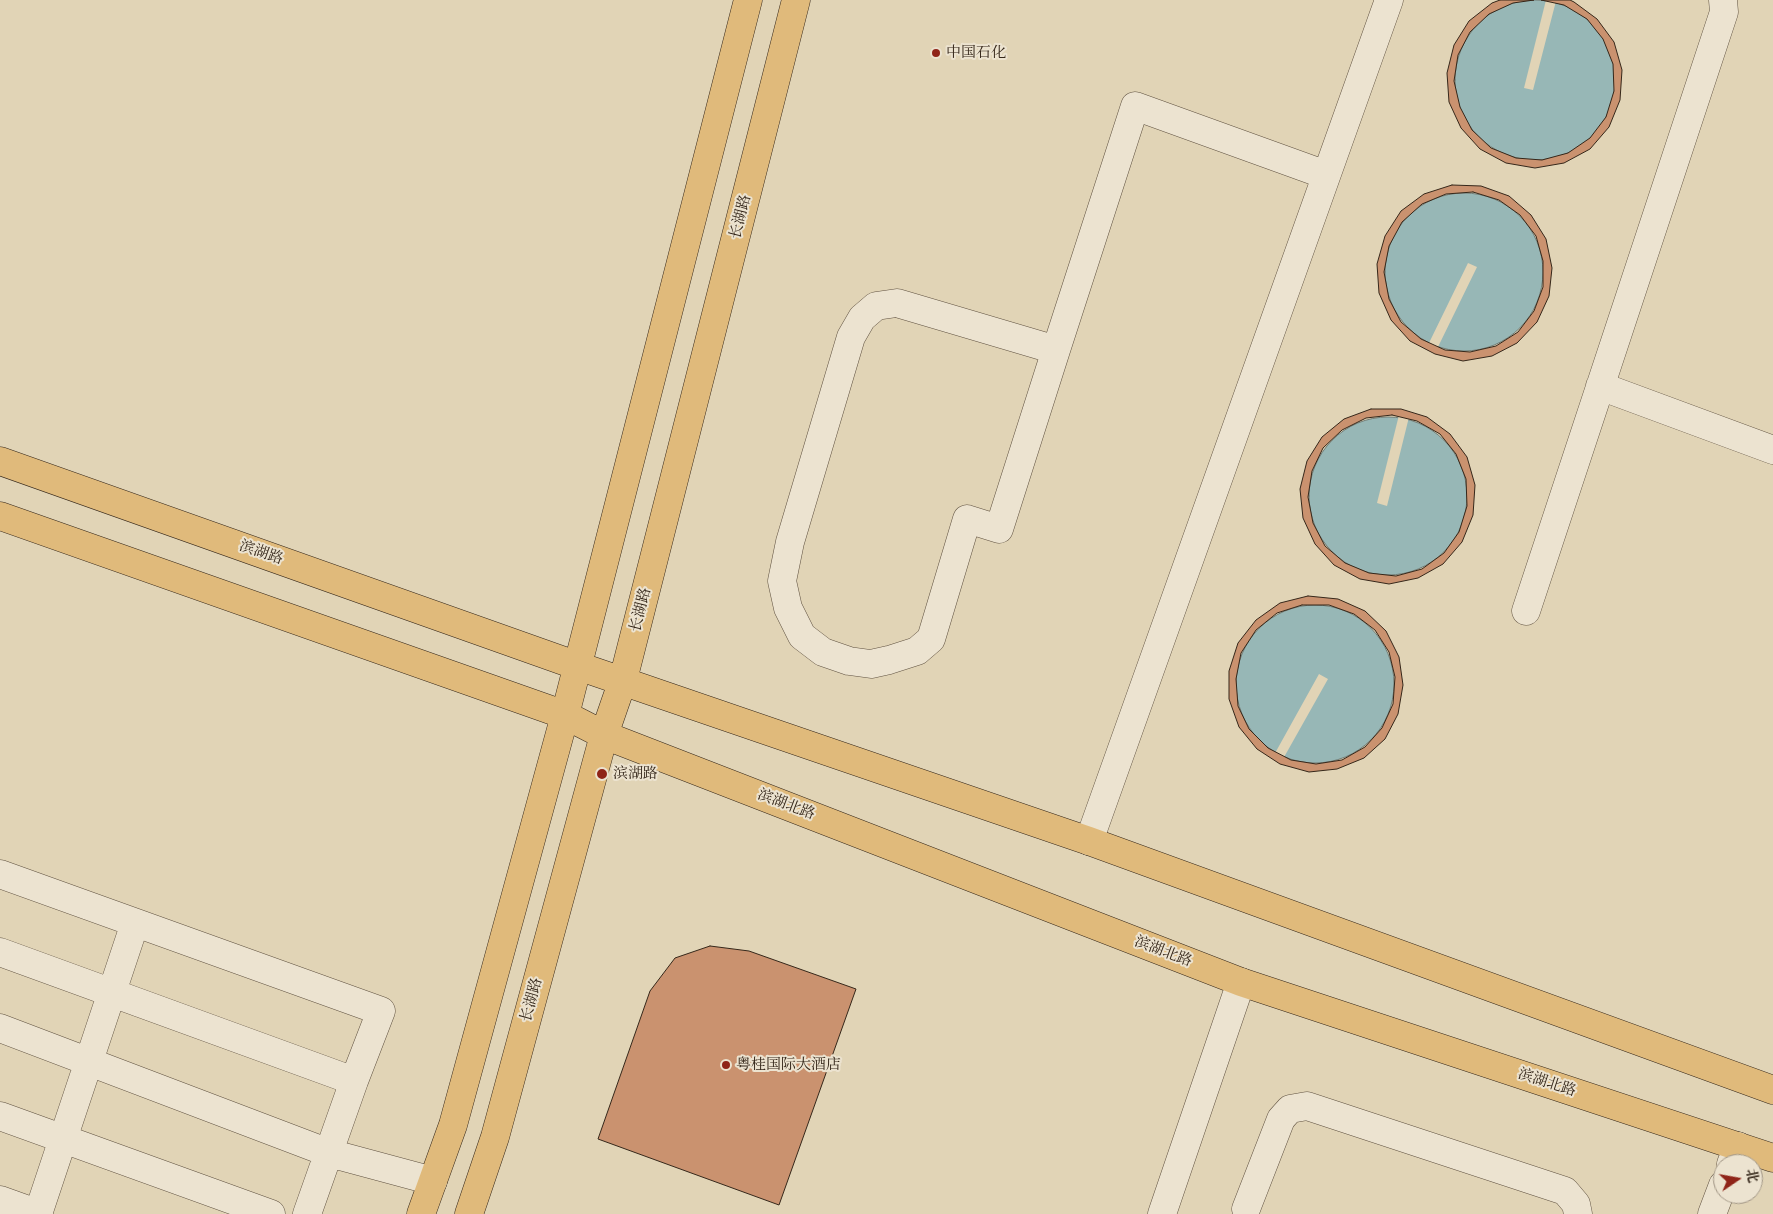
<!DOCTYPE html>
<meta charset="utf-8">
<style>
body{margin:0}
#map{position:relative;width:1773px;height:1214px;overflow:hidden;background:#e1d4b6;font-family:"IM FELL Great Primer","Noto Serif SC",serif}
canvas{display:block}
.north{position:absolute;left:1713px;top:1154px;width:50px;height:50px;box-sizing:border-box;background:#ece3d0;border:1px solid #a39887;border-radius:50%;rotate:78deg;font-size:14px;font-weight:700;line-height:20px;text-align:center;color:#35271a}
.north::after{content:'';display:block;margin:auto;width:18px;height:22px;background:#8f2418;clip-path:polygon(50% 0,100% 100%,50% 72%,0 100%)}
</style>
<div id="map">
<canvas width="1773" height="1214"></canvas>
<div class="north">北</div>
</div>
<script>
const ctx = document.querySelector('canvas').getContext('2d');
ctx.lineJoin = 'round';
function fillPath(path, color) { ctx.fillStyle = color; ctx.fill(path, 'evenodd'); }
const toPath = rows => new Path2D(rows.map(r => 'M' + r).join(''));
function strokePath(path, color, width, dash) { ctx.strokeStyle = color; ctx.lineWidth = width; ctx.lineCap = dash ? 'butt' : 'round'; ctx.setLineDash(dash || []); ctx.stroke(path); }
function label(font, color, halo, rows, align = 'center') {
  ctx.font = font + ' "IM FELL Great Primer","Noto Serif SC",serif'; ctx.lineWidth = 4; ctx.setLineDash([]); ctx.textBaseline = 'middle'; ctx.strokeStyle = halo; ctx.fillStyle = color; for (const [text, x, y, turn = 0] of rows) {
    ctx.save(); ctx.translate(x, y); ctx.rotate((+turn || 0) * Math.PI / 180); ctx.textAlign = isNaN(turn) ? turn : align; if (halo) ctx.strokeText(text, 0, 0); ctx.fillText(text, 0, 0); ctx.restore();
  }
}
const water = toPath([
 '1455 80a80 80 0 1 1 160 0a80 80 0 1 1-160 0Z',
 '1385 272a79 79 0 1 1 158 0a79 79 0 1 1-158 0Z',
 '1309 496a79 79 0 1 1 158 0a79 79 0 1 1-158 0Z',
 '1236 684a79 79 0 1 1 158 0a79 79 0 1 1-158 0Z'
]);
fillPath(water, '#97b7b6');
strokePath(water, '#707d78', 1);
fillPath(toPath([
 [1546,0,1556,1,1533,90,1524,88],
 [1468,263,1477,267,1437,349,1428,345],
 [1399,415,1409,417,1387,506,1377,503],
 [1319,674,1328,679,1283,759,1274,755]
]), '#e1d4b6');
const building = toPath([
 [1500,0,1534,0,1513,3,1489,14,1470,32,1458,55,1454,81,1460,107,1472,130,1491,148,1516,158,1542,160,1568,153,1590,138,1606,117,1614,91,1613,64,1603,39,1587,19,1564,5,1541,0,1570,0,1574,2,1597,19,1614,42,1622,70,1620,100,1609,127,1590,149,1564,163,1535,168,1506,163,1480,149,1461,128,1449,102,1447,73,1454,45,1469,21,1492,3,1500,0],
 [1452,185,1481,186,1509,196,1531,215,1546,239,1552,268,1549,296,1537,322,1517,343,1492,356,1463,361,1435,354,1410,341,1391,320,1379,293,1377,264,1385,236,1401,211,1424,194,1452,185],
 [1473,192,1499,200,1520,215,1536,236,1543,261,1543,287,1534,311,1518,332,1496,346,1470,352,1445,350,1421,339,1401,322,1389,299,1384,272,1389,246,1402,222,1422,204,1446,194,1473,192],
 [1371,409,1401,409,1427,417,1450,434,1467,457,1475,485,1473,515,1462,542,1443,564,1418,578,1389,584,1360,579,1334,565,1315,544,1303,518,1300,489,1307,461,1322,437,1344,419,1371,409],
 [1392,415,1417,421,1440,434,1456,454,1466,479,1467,506,1459,532,1444,553,1422,569,1396,576,1369,573,1345,563,1325,546,1313,523,1308,497,1312,471,1323,448,1342,430,1366,418,1392,415],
 [1308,596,1338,599,1365,611,1386,631,1399,657,1403,685,1398,714,1385,739,1364,758,1337,769,1309,772,1280,764,1257,749,1239,727,1229,699,1229,671,1238,643,1256,620,1280,603,1308,596],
 [1302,605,1329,605,1354,614,1375,630,1389,652,1395,677,1393,704,1382,728,1365,747,1342,760,1316,764,1291,760,1268,748,1249,729,1238,706,1236,679,1241,653,1256,630,1277,613,1302,605],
 [710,946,749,951,856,989,779,1205,598,1139,650,991,675,958,710,946]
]);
fillPath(building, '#ca926f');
strokePath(building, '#35271a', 1);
const minor = toPath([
 [1056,350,897,303,876,306,862,318,851,337,790,542,782,581,788,608,802,636,823,652,849,661,871,664,889,660,917,651,931,639,967,519,999,529,1056,350,1135,106,1326,175],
 [1600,386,1773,450],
 [1526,611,1724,12,1723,0],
 [1089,841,1389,0],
 [0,874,381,1011,354,1081,307,1214],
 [0,952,354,1081],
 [0,1028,329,1153,433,1181],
 [0,1116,271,1214],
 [1731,1164,1738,1146],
 [0,1200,39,1214],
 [1246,1209,1281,1119,1290,1109,1307,1106,1565,1191,1576,1204,1578,1214],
 [38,1214,135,923],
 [1162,1214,1241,982],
 [1712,1214,1723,1185]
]);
const major = toPath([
 [0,461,578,666,1089,841,1773,1090],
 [0,516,565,715,604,735,1241,982,1773,1158],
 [421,1214,453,1125,565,715,748,0],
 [469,1214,495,1137,604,735,623,680,796,0]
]);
strokePath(minor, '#605241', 29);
strokePath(major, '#35271a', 29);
strokePath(minor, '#ece3d0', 28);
strokePath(major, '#e0ba7b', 28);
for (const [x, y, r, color] of [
 [936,53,5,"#8f2418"],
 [602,774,6,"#8f2418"],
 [726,1065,5,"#8f2418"]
]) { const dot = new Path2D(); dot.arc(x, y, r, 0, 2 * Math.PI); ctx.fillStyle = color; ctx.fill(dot); strokePath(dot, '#ece3d0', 2); }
label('15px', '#35271a', '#ece3d0', [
 ["中国石化",946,53],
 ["滨湖路",613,774],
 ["粤桂国际大酒店",736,1065]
], 'left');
label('15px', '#35271a', '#ece3d0', [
 ["长湖路",741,217,-76],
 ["滨湖路",261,553,19],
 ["长湖路",641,610,-76],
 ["滨湖北路",786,805,21],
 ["滨湖北路",1163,952,21],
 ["长湖路",532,1000,-75],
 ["滨湖北路",1547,1083,18]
]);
</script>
